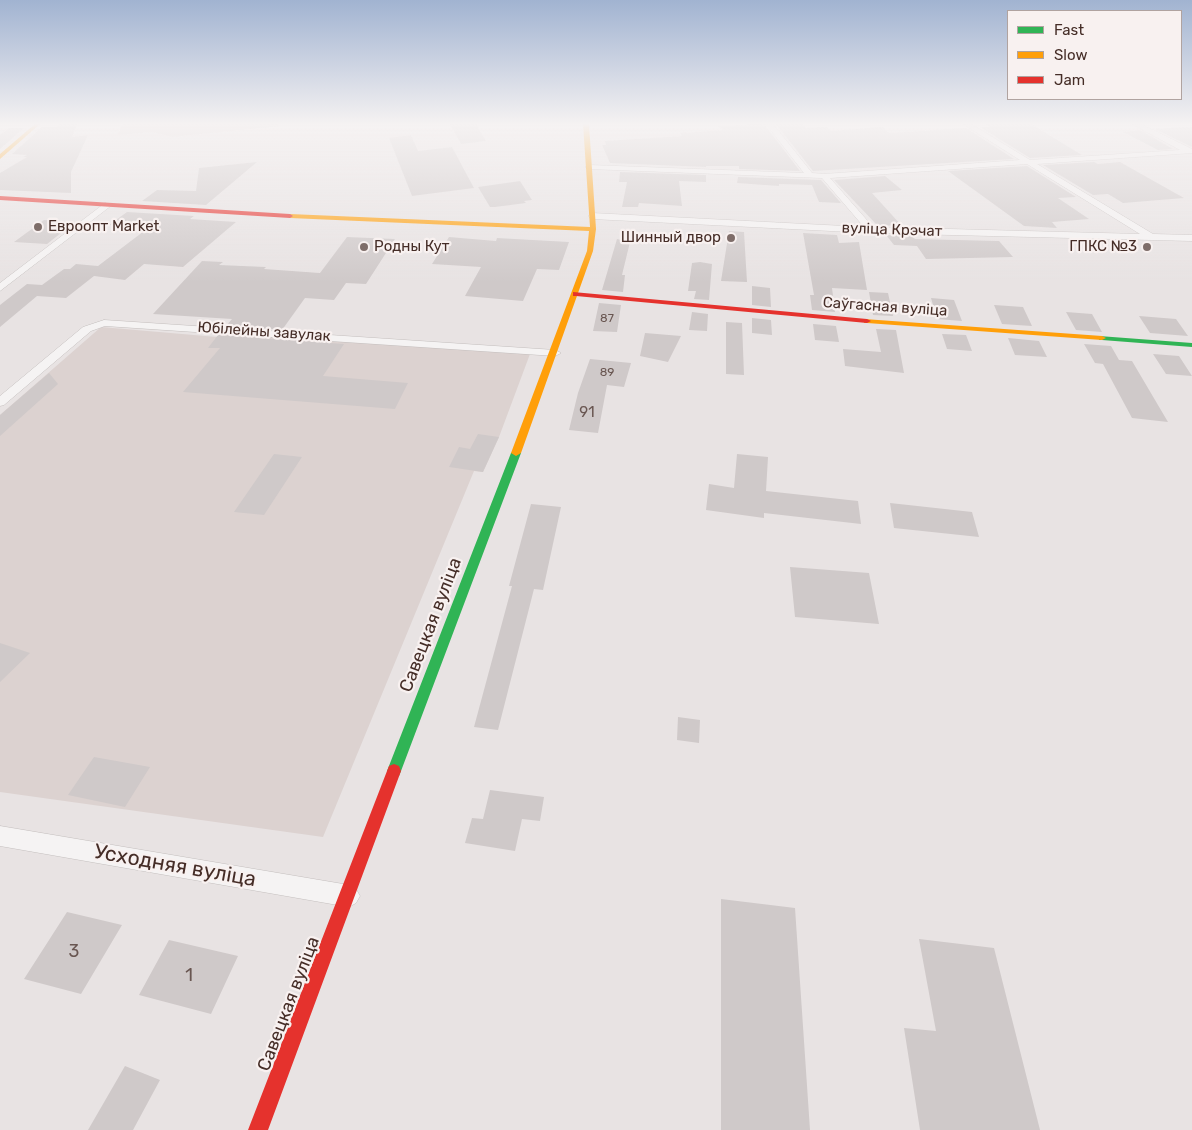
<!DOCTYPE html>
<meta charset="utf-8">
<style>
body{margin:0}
#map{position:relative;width:1192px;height:1130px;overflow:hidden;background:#e8e3e3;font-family:Rubik,sans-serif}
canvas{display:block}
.legend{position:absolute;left:1007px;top:10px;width:175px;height:90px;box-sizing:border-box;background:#f8f1f0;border:1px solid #b0a3a0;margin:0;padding:6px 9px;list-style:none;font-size:15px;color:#452d27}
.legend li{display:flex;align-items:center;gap:10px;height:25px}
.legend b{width:25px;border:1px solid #b0a3a0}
</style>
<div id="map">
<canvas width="1192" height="1130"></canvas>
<ul class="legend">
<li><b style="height:6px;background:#30b455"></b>Fast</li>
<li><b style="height:6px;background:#ff9f0a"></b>Slow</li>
<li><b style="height:6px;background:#e5322d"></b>Jam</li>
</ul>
</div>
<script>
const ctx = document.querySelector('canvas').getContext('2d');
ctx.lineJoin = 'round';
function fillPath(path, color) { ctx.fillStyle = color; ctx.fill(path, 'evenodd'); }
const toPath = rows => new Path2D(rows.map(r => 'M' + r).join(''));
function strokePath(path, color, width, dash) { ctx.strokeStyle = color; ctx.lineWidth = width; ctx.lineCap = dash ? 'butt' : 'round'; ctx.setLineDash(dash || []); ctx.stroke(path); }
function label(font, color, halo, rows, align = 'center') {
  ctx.font = font + ' Rubik,sans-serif'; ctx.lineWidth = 4.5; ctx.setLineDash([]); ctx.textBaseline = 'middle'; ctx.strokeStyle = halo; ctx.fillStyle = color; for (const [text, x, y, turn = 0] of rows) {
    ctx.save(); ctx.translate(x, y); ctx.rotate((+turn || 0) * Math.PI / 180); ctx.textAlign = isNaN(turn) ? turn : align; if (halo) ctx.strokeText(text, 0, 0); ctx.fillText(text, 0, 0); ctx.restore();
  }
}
fillPath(toPath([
 [122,124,278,124,279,126,172,137,153,132,118,135],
 [101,327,217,337,221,332,530,354,499,437,483,472,474,471,323,837,0,792,0,415]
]), '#dcd2d0');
fillPath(toPath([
 [58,124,77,124,72,137,88,135,71,172,71,193,0,190,0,173,27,157,23,157,27,155,12,154,42,127,57,127],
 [450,124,476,124,486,141,461,144],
 [764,124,800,171,739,169,739,166,706,166,706,167,610,163,602,145,606,145,605,141,682,136,680,133,723,130,718,126],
 [776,124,802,124,806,128,827,127,831,131,883,127,889,133,966,128,1014,159,813,171],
 [986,124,1031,124,1082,155,1030,158,980,127,990,127],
 [1192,127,1192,147,1155,129,1170,128],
 [9,128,24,128,0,149,0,135],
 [1140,130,1173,149,1158,150,1123,132],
 [411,135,418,151,452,147,474,188,412,196,389,138],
 [257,162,206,205,142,201,157,190,196,191,199,168],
 [1094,162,1098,164,1120,162,1184,198,1123,203,1108,194,1093,195,1043,165],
 [1027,166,1076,197,1058,198,1089,219,1052,222,1057,228,1024,226,948,171],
 [620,172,706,175,706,182,679,181,682,206,639,203,638,207,622,207,627,182,619,182],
 [885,176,902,190,872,193,902,226,877,225,834,180],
 [738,177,821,180,841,203,819,202,812,185,779,184,779,186,737,183],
 [520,181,532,200,524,201,526,203,495,207,490,207,478,187],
 [127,212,194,216,190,219,236,222,183,267,144,264,125,280,94,276,66,298,37,296,0,327,0,305,27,284,42,285,64,269,70,269,76,264,98,266,148,228,109,225],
 [44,220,75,222,47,244,14,242],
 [729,231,744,232,747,282,721,281],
 [803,233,837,235,839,243,859,242,867,290,832,288,835,312,812,310,810,295,814,295],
 [886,235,912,236,915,239,999,241,1013,257,926,259,917,246,894,245],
 [347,237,395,239,366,284,346,283,334,300,305,298,282,330,226,326,232,319,153,314,202,261,223,262,219,265,266,267,264,269,320,273],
 [449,237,496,241,497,238,569,242,559,270,537,269,523,301,465,296,481,267,432,264],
 [617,239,630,242,622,275,625,275,623,292,602,290],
 [700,262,712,264,709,300,694,299,696,291,688,291,692,263],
 [752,286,770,288,771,307,752,305],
 [869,292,888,293,893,316,873,315],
 [931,298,954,300,962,321,937,319],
 [599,303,621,305,617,332,593,331],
 [994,305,1023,307,1032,326,1002,324],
 [692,312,708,314,707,331,689,330],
 [1066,312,1092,314,1102,332,1076,330],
 [1139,316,1176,319,1188,336,1150,333],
 [752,318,771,320,772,335,752,333],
 [726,322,742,323,744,375,726,374],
 [813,324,836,326,839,342,815,340],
 [876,329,896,330,904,373,845,366,843,349,881,352],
 [645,333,681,336,668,362,640,356],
 [942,334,966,335,972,351,947,349],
 [218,335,344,344,323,376,408,383,395,409,183,392,220,348,208,348],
 [1008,338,1039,341,1047,357,1015,355],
 [1084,344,1111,346,1119,360,1132,361,1168,422,1132,418,1103,364,1095,363],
 [1153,354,1179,356,1192,376,1166,374],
 [590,359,631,363,624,387,607,385,598,433,569,430,578,393],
 [49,373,58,384,0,436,0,415],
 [478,434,499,437,483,472,449,467,459,447,470,449],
 [274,454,302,457,264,515,234,512],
 [737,454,768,457,766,491,858,501,861,524,764,513,764,518,706,510,709,484,734,488],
 [890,503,972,512,979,537,894,528],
 [531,504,561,507,543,590,534,589,498,730,474,727,512,586,509,586],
 [790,567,869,573,879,624,795,617],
 [0,643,30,653,0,682],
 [678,717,700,720,699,743,677,740],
 [94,757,150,767,125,807,68,795],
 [490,790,544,797,540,821,522,819,515,851,465,843,472,818,483,819],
 [721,899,795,908,810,1130,721,1130],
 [67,912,122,925,81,994,24,979],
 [919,939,994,948,1040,1130,920,1130,904,1028,936,1031],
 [169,940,238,956,211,1014,139,995],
 [125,1066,160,1080,133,1130,88,1130]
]), '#cfc9c9');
const street = toPath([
 [766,124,773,124,812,173,824,174,1020,160,963,124,971,124,1030,160,1180,150,1132,124,1141,124,1192,149,1192,153,1037,164,1153,234,1192,235,1192,241,871,233,592,219,588,216,592,213,864,227,822,178,589,169,585,167,589,165,804,173,766,124],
 [1027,164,1140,234,873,227,830,178,1027,164],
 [105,203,112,205,0,291,0,283,105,203],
 [104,320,555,350,561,353,555,356,105,326,91,331,4,405,0,406,0,396,83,327,104,320],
 [0,826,349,885,356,889,360,896,356,903,349,907,0,846,0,826]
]);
strokePath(street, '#c4bfbe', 1);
fillPath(street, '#f5f3f3');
fillPath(toPath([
 [1099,336,1192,343,1192,347,1102,340,1099,340,1099,336],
 [516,450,521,453,401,771,399,776,394,778,389,776,387,771,511,453,516,450]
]), '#30b455');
fillPath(toPath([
 [35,124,40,124,0,159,0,154,35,124],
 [583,124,589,124,596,229,593,251,521,453,516,456,511,453,587,251,589,231,290,218,287,216,290,214,590,227,583,124],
 [864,319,1102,336,1106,338,1102,340,867,323,864,323,864,319]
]), '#ff9f0a');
fillPath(toPath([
 [0,196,290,214,293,216,290,218,0,200,0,196],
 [573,292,867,319,871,321,867,323,576,296,573,296,573,292],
 [394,764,399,766,401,771,268,1130,248,1130,387,771,389,766,394,764]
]), '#e5322d');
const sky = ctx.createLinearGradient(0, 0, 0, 282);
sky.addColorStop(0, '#a1b3d1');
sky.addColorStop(0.44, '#f5f2f2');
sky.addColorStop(1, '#f5f2f200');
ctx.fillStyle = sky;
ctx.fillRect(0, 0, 1192, 282);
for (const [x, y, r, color] of [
 [38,227,5,"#7e6d69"],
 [731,238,5,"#7e6d69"],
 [364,247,5,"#7e6d69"],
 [1147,247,5,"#7e6d69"]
]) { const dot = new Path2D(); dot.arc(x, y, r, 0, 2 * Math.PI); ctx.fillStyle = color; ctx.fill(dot); strokePath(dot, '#f8f1f0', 2); }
label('12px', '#695651', null, [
 ["87",607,319],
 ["89",607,373]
]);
label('15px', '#452d27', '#f8f1f0', [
 ["Евроопт Market",48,227],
 ["Шинный двор",721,238,"right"],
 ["Родны Кут",374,247],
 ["ГПКС №3",1137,247,"right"]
], 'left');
label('15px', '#452d27', '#f8f1f0', [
 ["вуліца Крэчат",892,230,2],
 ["Саўгасная вуліца",885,307,4],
 ["Юбілейны завулак",264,332,4]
]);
label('15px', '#695651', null, [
 ["91",587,413]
]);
label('18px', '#452d27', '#f8f1f0', [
 ["Савецкая вуліца",431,625,-69],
 ["Савецкая вуліца",289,1004,-69]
]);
label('18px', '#695651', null, [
 ["3",74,952],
 ["1",189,976]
]);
label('21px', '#452d27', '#f8f1f0', [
 ["Усходняя вуліца",175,866,10]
]);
</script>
